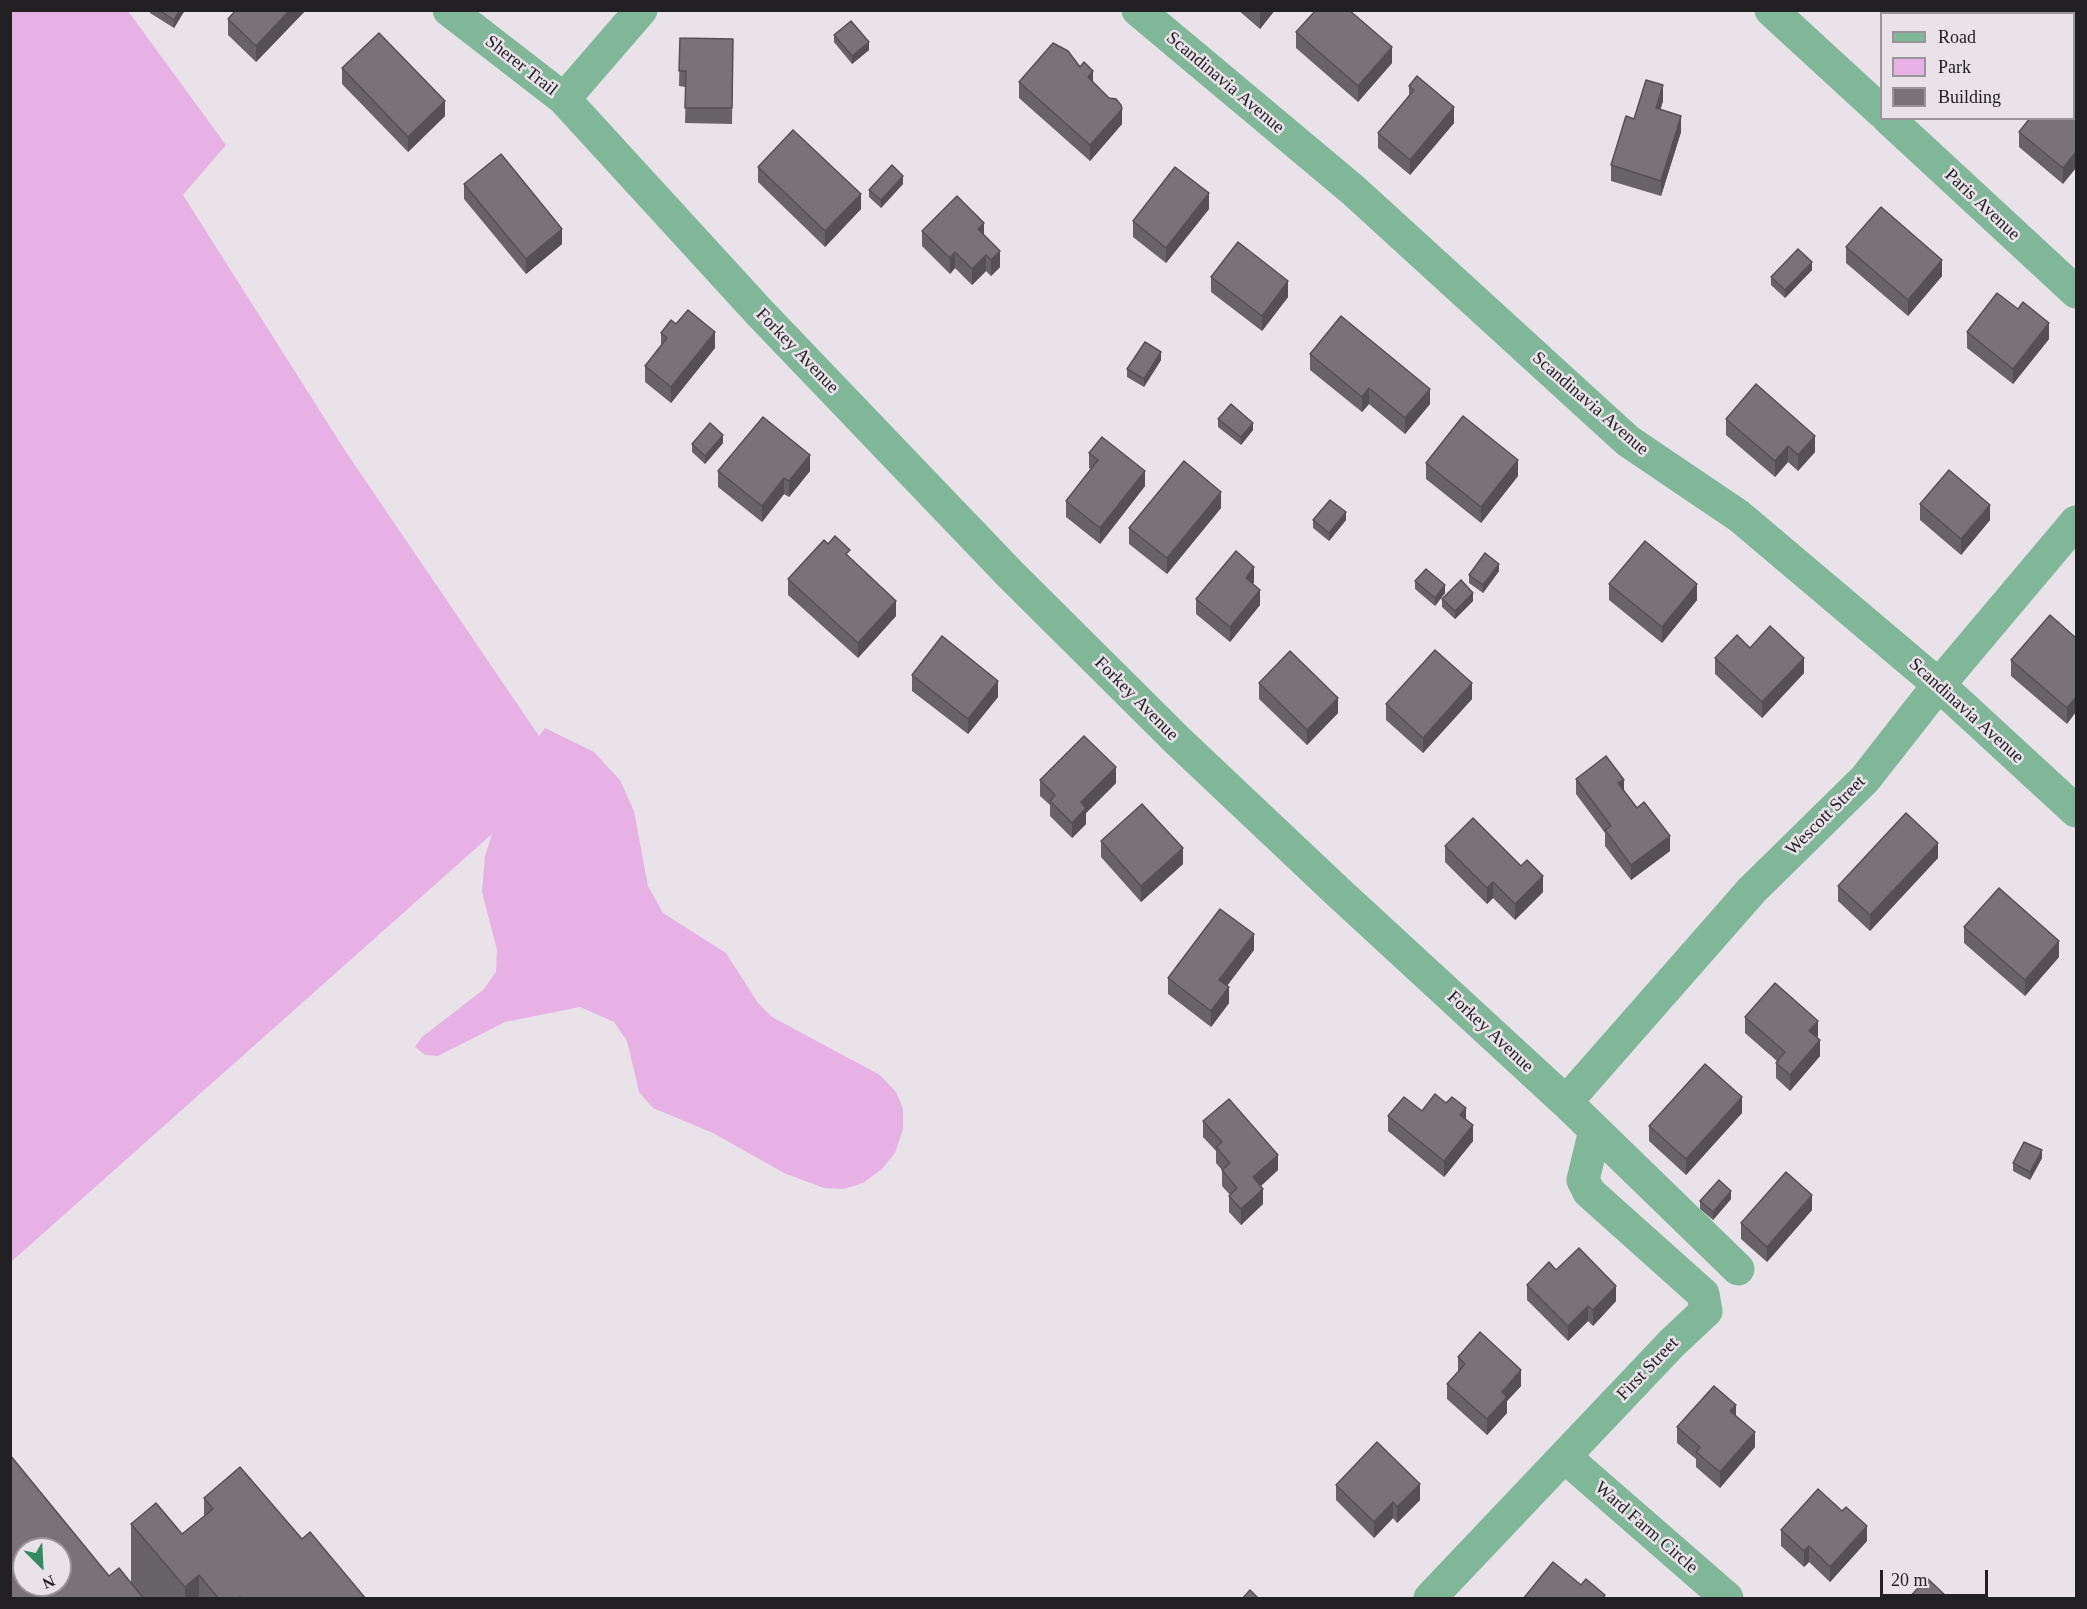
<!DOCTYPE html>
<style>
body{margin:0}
#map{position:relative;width:2087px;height:1609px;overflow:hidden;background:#e9e3e9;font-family:Georgia,serif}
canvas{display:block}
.frame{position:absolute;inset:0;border:12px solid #222022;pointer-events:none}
.legend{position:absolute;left:1880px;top:12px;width:195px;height:108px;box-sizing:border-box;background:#e9e3e9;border:2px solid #999599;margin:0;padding:8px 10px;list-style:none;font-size:18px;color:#222022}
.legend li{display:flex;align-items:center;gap:12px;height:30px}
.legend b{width:30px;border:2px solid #999599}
.north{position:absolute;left:12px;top:1537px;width:60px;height:60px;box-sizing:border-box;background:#e9e3e9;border:2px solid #999599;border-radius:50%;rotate:156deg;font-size:16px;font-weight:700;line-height:24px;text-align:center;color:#222022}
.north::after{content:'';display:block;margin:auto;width:21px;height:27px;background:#328c62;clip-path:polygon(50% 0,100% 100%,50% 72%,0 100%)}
.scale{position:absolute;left:1880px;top:1570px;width:108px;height:27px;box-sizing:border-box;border:3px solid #222022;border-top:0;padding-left:8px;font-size:18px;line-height:21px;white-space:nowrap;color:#222022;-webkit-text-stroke:4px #e9e3e9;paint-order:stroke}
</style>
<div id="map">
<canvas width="2087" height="1609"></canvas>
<div class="frame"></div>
<ul class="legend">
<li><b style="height:8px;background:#81b799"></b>Road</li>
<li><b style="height:16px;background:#e7b1e5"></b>Park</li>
<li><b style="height:16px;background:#797378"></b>Building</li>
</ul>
<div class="north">N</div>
<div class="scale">20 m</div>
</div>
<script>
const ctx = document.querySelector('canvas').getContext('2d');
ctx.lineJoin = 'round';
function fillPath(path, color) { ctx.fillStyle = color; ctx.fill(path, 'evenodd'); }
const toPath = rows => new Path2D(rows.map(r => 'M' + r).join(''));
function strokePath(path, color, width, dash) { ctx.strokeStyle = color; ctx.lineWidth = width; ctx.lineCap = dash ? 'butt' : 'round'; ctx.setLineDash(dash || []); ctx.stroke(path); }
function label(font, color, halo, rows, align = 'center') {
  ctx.font = font + ' Georgia,serif'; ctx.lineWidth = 5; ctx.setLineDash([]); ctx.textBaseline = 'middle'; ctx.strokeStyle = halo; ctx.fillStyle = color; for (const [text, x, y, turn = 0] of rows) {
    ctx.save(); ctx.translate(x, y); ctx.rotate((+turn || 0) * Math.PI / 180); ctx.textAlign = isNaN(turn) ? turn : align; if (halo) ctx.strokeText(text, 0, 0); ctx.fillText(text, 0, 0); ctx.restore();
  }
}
fillPath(toPath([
 [11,10,128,11,226,145,183,195,346,452,539,736,545,728,594,752,620,780,634,811,648,886,663,913,726,953,758,1003,772,1017,880,1075,896,1092,903,1109,903,1129,895,1153,882,1169,863,1183,844,1189,824,1188,784,1173,713,1133,653,1108,639,1092,627,1041,614,1022,580,1007,505,1022,438,1056,425,1055,415,1047,422,1037,483,990,496,972,497,950,482,892,485,856,492,834,11,1262]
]), '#e7b1e5');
strokePath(toPath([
 [449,10,564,99,760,313,1010,574,1177,740,1338,892,1566,1102,1738,1269],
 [1138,10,1353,190,1628,441,1739,516,1939,685,2076,811],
 [1771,10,1882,112],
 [564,99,641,10],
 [1888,118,2076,292],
 [1566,1102,1752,890,1865,779,1937,687,2076,522],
 [1565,1457,1727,1598],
 [1430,1598,1672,1343,1706,1311,1703,1294,1589,1192,1583,1180,1595,1130]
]), '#81b799', 33);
fillPath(toPath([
 [150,10,185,10,174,28,150,13],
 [306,10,256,62,228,35,228,19],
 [1238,10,1275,10,1260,29],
 [1296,32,1392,63,1358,102,1296,48],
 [834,35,869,50,852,64,834,42],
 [680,38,733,39,732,124,685,123,686,87,679,86],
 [1080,67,1093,81,1122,124,1090,161,1019,98,1019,82],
 [342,68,445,116,408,152,342,84],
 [1409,86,1454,123,1410,175,1378,148,1378,133,1409,97],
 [1663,101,1660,110,1681,132,1661,196,1611,181,1611,165,1634,119],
 [2076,112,2063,184,2019,147,2019,132],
 [758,167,861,209,825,247,758,182],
 [464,184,562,244,526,274,464,199],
 [903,184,881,208,869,197,869,190],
 [1209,209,1166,263,1133,237,1133,221],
 [922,231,984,236,1000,267,991,276,986,271,972,285,955,268,950,274,922,246],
 [1846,247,1942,276,1908,316,1846,263],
 [1812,270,1785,298,1771,285,1771,277],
 [1211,277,1288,297,1262,331,1211,292],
 [2018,309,2049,339,2013,384,1967,348,1967,332],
 [676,324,715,348,671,403,645,382,645,366,661,346,661,333],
 [1310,354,1430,404,1405,434,1369,404,1362,412,1310,370],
 [1161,360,1144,387,1127,377,1127,369],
 [1218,419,1253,430,1241,445,1218,427],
 [1726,419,1815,452,1798,471,1788,462,1775,477,1726,435],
 [723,443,705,464,692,452,692,444],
 [1089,453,1145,486,1100,544,1066,517,1066,501,1091,469,1089,468],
 [1426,463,1518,476,1481,523,1426,479],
 [718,471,810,471,789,497,784,494,762,522,718,487],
 [1920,504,1990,520,1961,555,1920,520],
 [1221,508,1167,574,1129,544,1129,528],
 [1313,520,1346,520,1329,541,1313,528],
 [828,544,850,558,896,616,858,658,788,595,788,579],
 [1499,571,1483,593,1469,583,1469,575],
 [1415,581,1445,593,1435,606,1415,589],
 [1254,582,1253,584,1260,605,1230,642,1196,614,1196,599],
 [1609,584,1697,600,1662,643,1609,600],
 [1442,599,1473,601,1455,619,1442,607],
 [2076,638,2067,724,2011,676,2011,660],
 [1750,648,1804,673,1762,718,1715,674,1715,658],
 [912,675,998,697,968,734,912,691],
 [1259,683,1338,713,1307,745,1259,699],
 [1472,699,1423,753,1386,720,1386,704],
 [1576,779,1624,790,1670,851,1631,880,1605,846,1605,833,1576,794],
 [1040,780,1116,783,1086,813,1086,824,1072,838,1050,816,1050,805,1040,796],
 [1101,841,1183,864,1141,902,1101,857],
 [1445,846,1543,892,1515,920,1493,898,1487,904,1445,862],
 [1938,858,1870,931,1838,901,1838,886],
 [1964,927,2059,957,2025,996,1964,943],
 [1254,950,1227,986,1229,1003,1211,1027,1168,994,1168,978],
 [1745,1017,1818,1036,1817,1038,1820,1056,1790,1091,1776,1078,1776,1063,1777,1061,1745,1033],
 [1422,1111,1466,1119,1473,1141,1444,1177,1388,1131,1388,1116],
 [1742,1113,1686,1175,1649,1141,1649,1126],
 [1203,1121,1278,1170,1261,1186,1263,1204,1241,1225,1229,1212,1229,1196,1230,1195,1222,1186,1222,1170,1216,1163,1216,1151,1203,1137],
 [2042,1158,2030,1180,2013,1171,2013,1163],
 [1731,1199,1713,1220,1700,1209,1700,1201],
 [1812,1210,1767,1262,1741,1239,1741,1223],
 [1556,1270,1616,1301,1593,1326,1588,1321,1568,1341,1527,1300,1527,1285],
 [1458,1357,1521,1386,1507,1401,1507,1413,1487,1435,1447,1399,1447,1384,1458,1372],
 [1736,1416,1755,1447,1720,1488,1696,1467,1696,1459,1677,1443,1677,1427],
 [1336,1485,1420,1500,1397,1523,1393,1518,1374,1538,1336,1500],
 [204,1498,302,1539,366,1599,10,1599,109,1576,131,1583,131,1524,182,1534,204,1516],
 [1842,1511,1867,1541,1830,1582,1809,1562,1804,1567,1781,1546,1781,1530]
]), '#686367');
fillPath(toPath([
 [180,10,185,10,174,28,174,20],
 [290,10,306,10,256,62,256,46],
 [1262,10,1275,10,1260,29,1260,13],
 [869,42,869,50,852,64,852,56],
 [1392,47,1392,63,1358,102,1358,86],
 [1093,71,1093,87,1088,77],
 [1663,85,1663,101,1656,124,1656,108],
 [445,101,445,116,408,152,408,137],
 [1454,107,1454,123,1410,175,1410,160],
 [1122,109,1122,124,1090,161,1090,145],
 [1681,116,1681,132,1661,196,1661,181],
 [2076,152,2076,168,2063,184,2063,168],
 [903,176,903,184,881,208,881,200],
 [1209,193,1209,209,1166,263,1166,248],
 [861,194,861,209,825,247,825,231],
 [984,223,984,238,978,229],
 [562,229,562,244,526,274,526,259],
 [1000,251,1000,267,991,276,991,260],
 [955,252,955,268,950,274,950,258],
 [986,255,986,271,972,285,972,269],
 [1942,260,1942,276,1908,316,1908,300],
 [1812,262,1812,270,1785,298,1785,290],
 [1288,281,1288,297,1262,331,1262,316],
 [2049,323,2049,339,2013,384,2013,369],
 [715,332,715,348,671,403,671,387],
 [1161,352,1161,360,1144,387,1144,379],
 [1369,388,1369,404,1362,412,1362,397],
 [1430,389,1430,404,1405,434,1405,418],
 [1253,423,1253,430,1241,445,1241,437],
 [723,435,723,443,705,464,705,456],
 [1815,436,1815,452,1798,471,1798,455],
 [1788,446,1788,462,1775,477,1775,461],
 [810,455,810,471,789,497,789,481],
 [1518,460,1518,476,1481,523,1481,507],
 [1145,471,1145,486,1100,544,1100,528],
 [784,478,784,494,762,522,762,506],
 [1221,492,1221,508,1167,574,1167,558],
 [1990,505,1990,520,1961,555,1961,539],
 [1346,512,1346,520,1329,541,1329,533],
 [1499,564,1499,571,1483,593,1483,585],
 [1254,567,1254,582,1246,594,1246,578],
 [1697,584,1697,600,1662,643,1662,627],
 [1445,585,1445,593,1435,606,1435,598],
 [1260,590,1260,605,1230,642,1230,627],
 [1473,593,1473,601,1455,619,1455,611],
 [896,601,896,616,858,658,858,643],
 [1804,658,1804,673,1762,718,1762,702],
 [998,681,998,697,968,734,968,719],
 [1472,683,1472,699,1423,753,1423,738],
 [2076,697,2076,712,2067,724,2067,708],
 [1338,698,1338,713,1307,745,1307,730],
 [1116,767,1116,783,1086,813,1086,824,1072,838,1072,823,1081,802],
 [1624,780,1624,795,1618,783],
 [1670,836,1670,851,1631,880,1631,865],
 [1938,843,1938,858,1870,931,1870,915],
 [1183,848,1183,864,1141,902,1141,886],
 [1543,876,1543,892,1515,920,1515,904],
 [1493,882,1493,898,1487,904,1487,888],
 [1254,934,1254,950,1219,996,1219,980],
 [2059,941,2059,957,2025,996,2025,980],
 [1229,987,1229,1003,1211,1027,1211,1011],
 [1818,1021,1818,1036,1809,1047,1809,1031],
 [1820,1040,1820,1056,1790,1091,1790,1075],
 [1742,1097,1742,1113,1686,1175,1686,1159],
 [1466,1108,1466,1124,1460,1115],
 [1473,1125,1473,1141,1444,1177,1444,1161],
 [2042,1150,2042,1158,2030,1180,2030,1172],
 [1278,1155,1278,1170,1253,1193,1253,1177],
 [1263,1189,1263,1204,1241,1225,1241,1209],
 [1731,1191,1731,1199,1713,1220,1713,1212],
 [1812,1195,1812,1210,1767,1262,1767,1247],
 [1616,1286,1616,1301,1593,1326,1593,1310],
 [1588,1306,1588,1321,1568,1341,1568,1326],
 [1521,1370,1521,1386,1507,1401,1507,1413,1487,1435,1487,1419,1502,1392],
 [1736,1405,1736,1420,1730,1411],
 [1755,1432,1755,1447,1720,1488,1720,1472],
 [1420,1484,1420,1500,1397,1523,1397,1507],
 [1393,1502,1393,1518,1374,1538,1374,1522],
 [1867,1526,1867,1541,1830,1582,1830,1567],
 [1809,1546,1809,1562,1804,1567,1804,1551],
 [199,1575,199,1599,185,1599,185,1587]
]), '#555054');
const building = toPath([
 [159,10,180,10,174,20,159,10],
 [236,10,290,10,256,46,228,19,236,10],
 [1316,10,1349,10,1392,47,1358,86,1296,32,1316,10],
 [851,21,869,42,852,56,834,35,851,21],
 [379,33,445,101,408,137,342,68,379,33],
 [680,38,733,39,732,108,685,108,686,71,679,71,680,38],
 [1053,43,1068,51,1080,67,1084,62,1093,71,1088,77,1109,98,1116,99,1121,105,1122,109,1090,145,1019,82,1053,43],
 [1417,76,1454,107,1410,160,1378,133,1414,90,1409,86,1417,76],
 [1646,80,1663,85,1656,108,1681,116,1661,181,1611,165,1626,116,1634,119,1646,80],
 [2073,109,2076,112,2076,152,2063,168,2019,132,2030,118,2073,118,2073,109],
 [793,130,861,194,825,231,758,167,793,130],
 [501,154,562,229,526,259,464,184,501,154],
 [892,165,903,176,881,200,869,190,892,165],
 [1175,167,1209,193,1166,248,1133,221,1175,167],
 [957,196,984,223,978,229,1000,251,991,260,986,255,972,269,955,252,950,258,922,231,957,196],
 [1881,207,1942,260,1908,300,1846,247,1881,207],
 [1238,242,1288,281,1262,316,1211,277,1238,242],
 [1798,249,1812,262,1785,290,1771,277,1798,249],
 [1997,293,2018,309,2023,302,2049,323,2013,369,1967,332,1997,293],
 [688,310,715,332,671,387,645,366,667,338,661,333,671,320,676,324,688,310],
 [1341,316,1430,389,1405,418,1369,388,1362,397,1310,354,1341,316],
 [1145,342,1161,352,1144,379,1127,369,1145,342],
 [1756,384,1815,436,1798,455,1788,446,1775,461,1726,419,1756,384],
 [1231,404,1253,423,1241,437,1218,419,1231,404],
 [1463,416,1518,460,1481,507,1426,463,1463,416],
 [763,417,810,455,789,481,784,478,762,506,718,471,763,417],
 [710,423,723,435,705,456,692,444,710,423],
 [1102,437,1145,471,1100,528,1066,501,1098,460,1089,453,1102,437],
 [1184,461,1221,492,1167,558,1129,528,1184,461],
 [1949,470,1990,505,1961,539,1920,504,1949,470],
 [1330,500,1346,512,1329,533,1313,520,1330,500],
 [835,536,850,550,846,554,896,601,858,643,788,579,824,540,828,544,835,536],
 [1645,541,1697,584,1662,627,1609,584,1645,541],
 [1236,551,1254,567,1246,578,1260,590,1230,627,1196,599,1236,551],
 [1485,553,1499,564,1483,585,1469,575,1485,553],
 [1426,569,1445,585,1435,598,1415,581,1426,569],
 [1461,580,1473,593,1455,611,1442,599,1461,580],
 [2050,615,2076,638,2076,697,2067,708,2011,660,2050,615],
 [1770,626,1804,658,1762,702,1715,658,1737,635,1750,648,1770,626],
 [942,636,998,681,968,719,912,675,942,636],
 [1435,650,1472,683,1423,738,1386,704,1435,650],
 [1290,651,1338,698,1307,730,1259,683,1290,651],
 [1084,736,1116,767,1081,802,1086,808,1072,823,1050,801,1055,795,1040,780,1084,736],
 [1606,756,1624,780,1618,783,1637,808,1644,802,1670,836,1631,865,1605,830,1611,826,1576,779,1606,756],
 [1142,804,1183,848,1141,886,1101,841,1142,804],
 [1906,813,1938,843,1870,915,1838,886,1906,813],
 [1473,818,1521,866,1527,860,1543,876,1515,904,1493,882,1487,888,1445,846,1473,818],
 [1999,888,2059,941,2025,980,1964,927,1999,888],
 [1220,909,1254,934,1219,980,1229,987,1211,1011,1168,978,1220,909],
 [1775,983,1818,1021,1809,1031,1820,1040,1790,1075,1776,1063,1785,1052,1745,1017,1775,983],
 [1705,1064,1742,1097,1686,1159,1649,1126,1705,1064],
 [1435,1094,1446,1103,1452,1097,1466,1108,1460,1115,1473,1125,1444,1161,1388,1116,1404,1097,1422,1111,1435,1094],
 [1229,1099,1278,1155,1253,1177,1263,1189,1241,1209,1229,1196,1237,1188,1222,1170,1230,1163,1216,1147,1222,1142,1203,1121,1229,1099],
 [2024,1142,2042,1150,2030,1172,2013,1163,2024,1142],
 [1786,1172,1812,1195,1767,1247,1741,1223,1786,1172],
 [1719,1180,1731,1191,1713,1212,1700,1201,1719,1180],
 [1579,1248,1616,1286,1593,1310,1588,1306,1568,1326,1527,1285,1549,1262,1556,1270,1579,1248],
 [1480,1332,1521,1370,1502,1392,1507,1397,1487,1419,1447,1384,1465,1364,1458,1357,1480,1332],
 [1714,1386,1736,1405,1730,1411,1755,1432,1720,1472,1696,1452,1700,1447,1677,1427,1714,1386],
 [1377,1442,1420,1484,1397,1507,1393,1502,1374,1522,1336,1485,1377,1442],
 [10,1455,109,1576,119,1568,144,1599,10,1599,10,1455],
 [24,1549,60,1549,60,1585,24,1585,24,1549],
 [240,1467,302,1539,310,1532,366,1599,241,1599,240,1597,238,1599,219,1599,199,1575,185,1587,131,1524,156,1503,182,1534,213,1509,204,1498,240,1467],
 [1818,1489,1842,1511,1846,1507,1867,1526,1830,1567,1809,1546,1804,1551,1781,1530,1818,1489],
 [1553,1562,1581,1585,1586,1579,1605,1595,1602,1599,1523,1599,1553,1562],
 [1927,1578,1948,1598,1948,1599,1908,1599,1927,1578],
 [1250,1590,1259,1599,1242,1599,1250,1590]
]);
fillPath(building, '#797378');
strokePath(building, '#555054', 1.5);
label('18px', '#222022', '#e9e3e9', [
 ["Sherer Trail",521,66,38],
 ["Scandinavia Avenue",1225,83,40],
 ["Paris Avenue",1982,205,43],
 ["Forkey Avenue",797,351,46],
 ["Scandinavia Avenue",1590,404,41],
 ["Forkey Avenue",1136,699,45],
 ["Scandinavia Avenue",1966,711,42],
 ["Wescott Street",1826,816,-45],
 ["Forkey Avenue",1490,1032,43],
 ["First Street",1648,1369,-46],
 ["Ward Farm Circle",1646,1528,41]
]);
</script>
